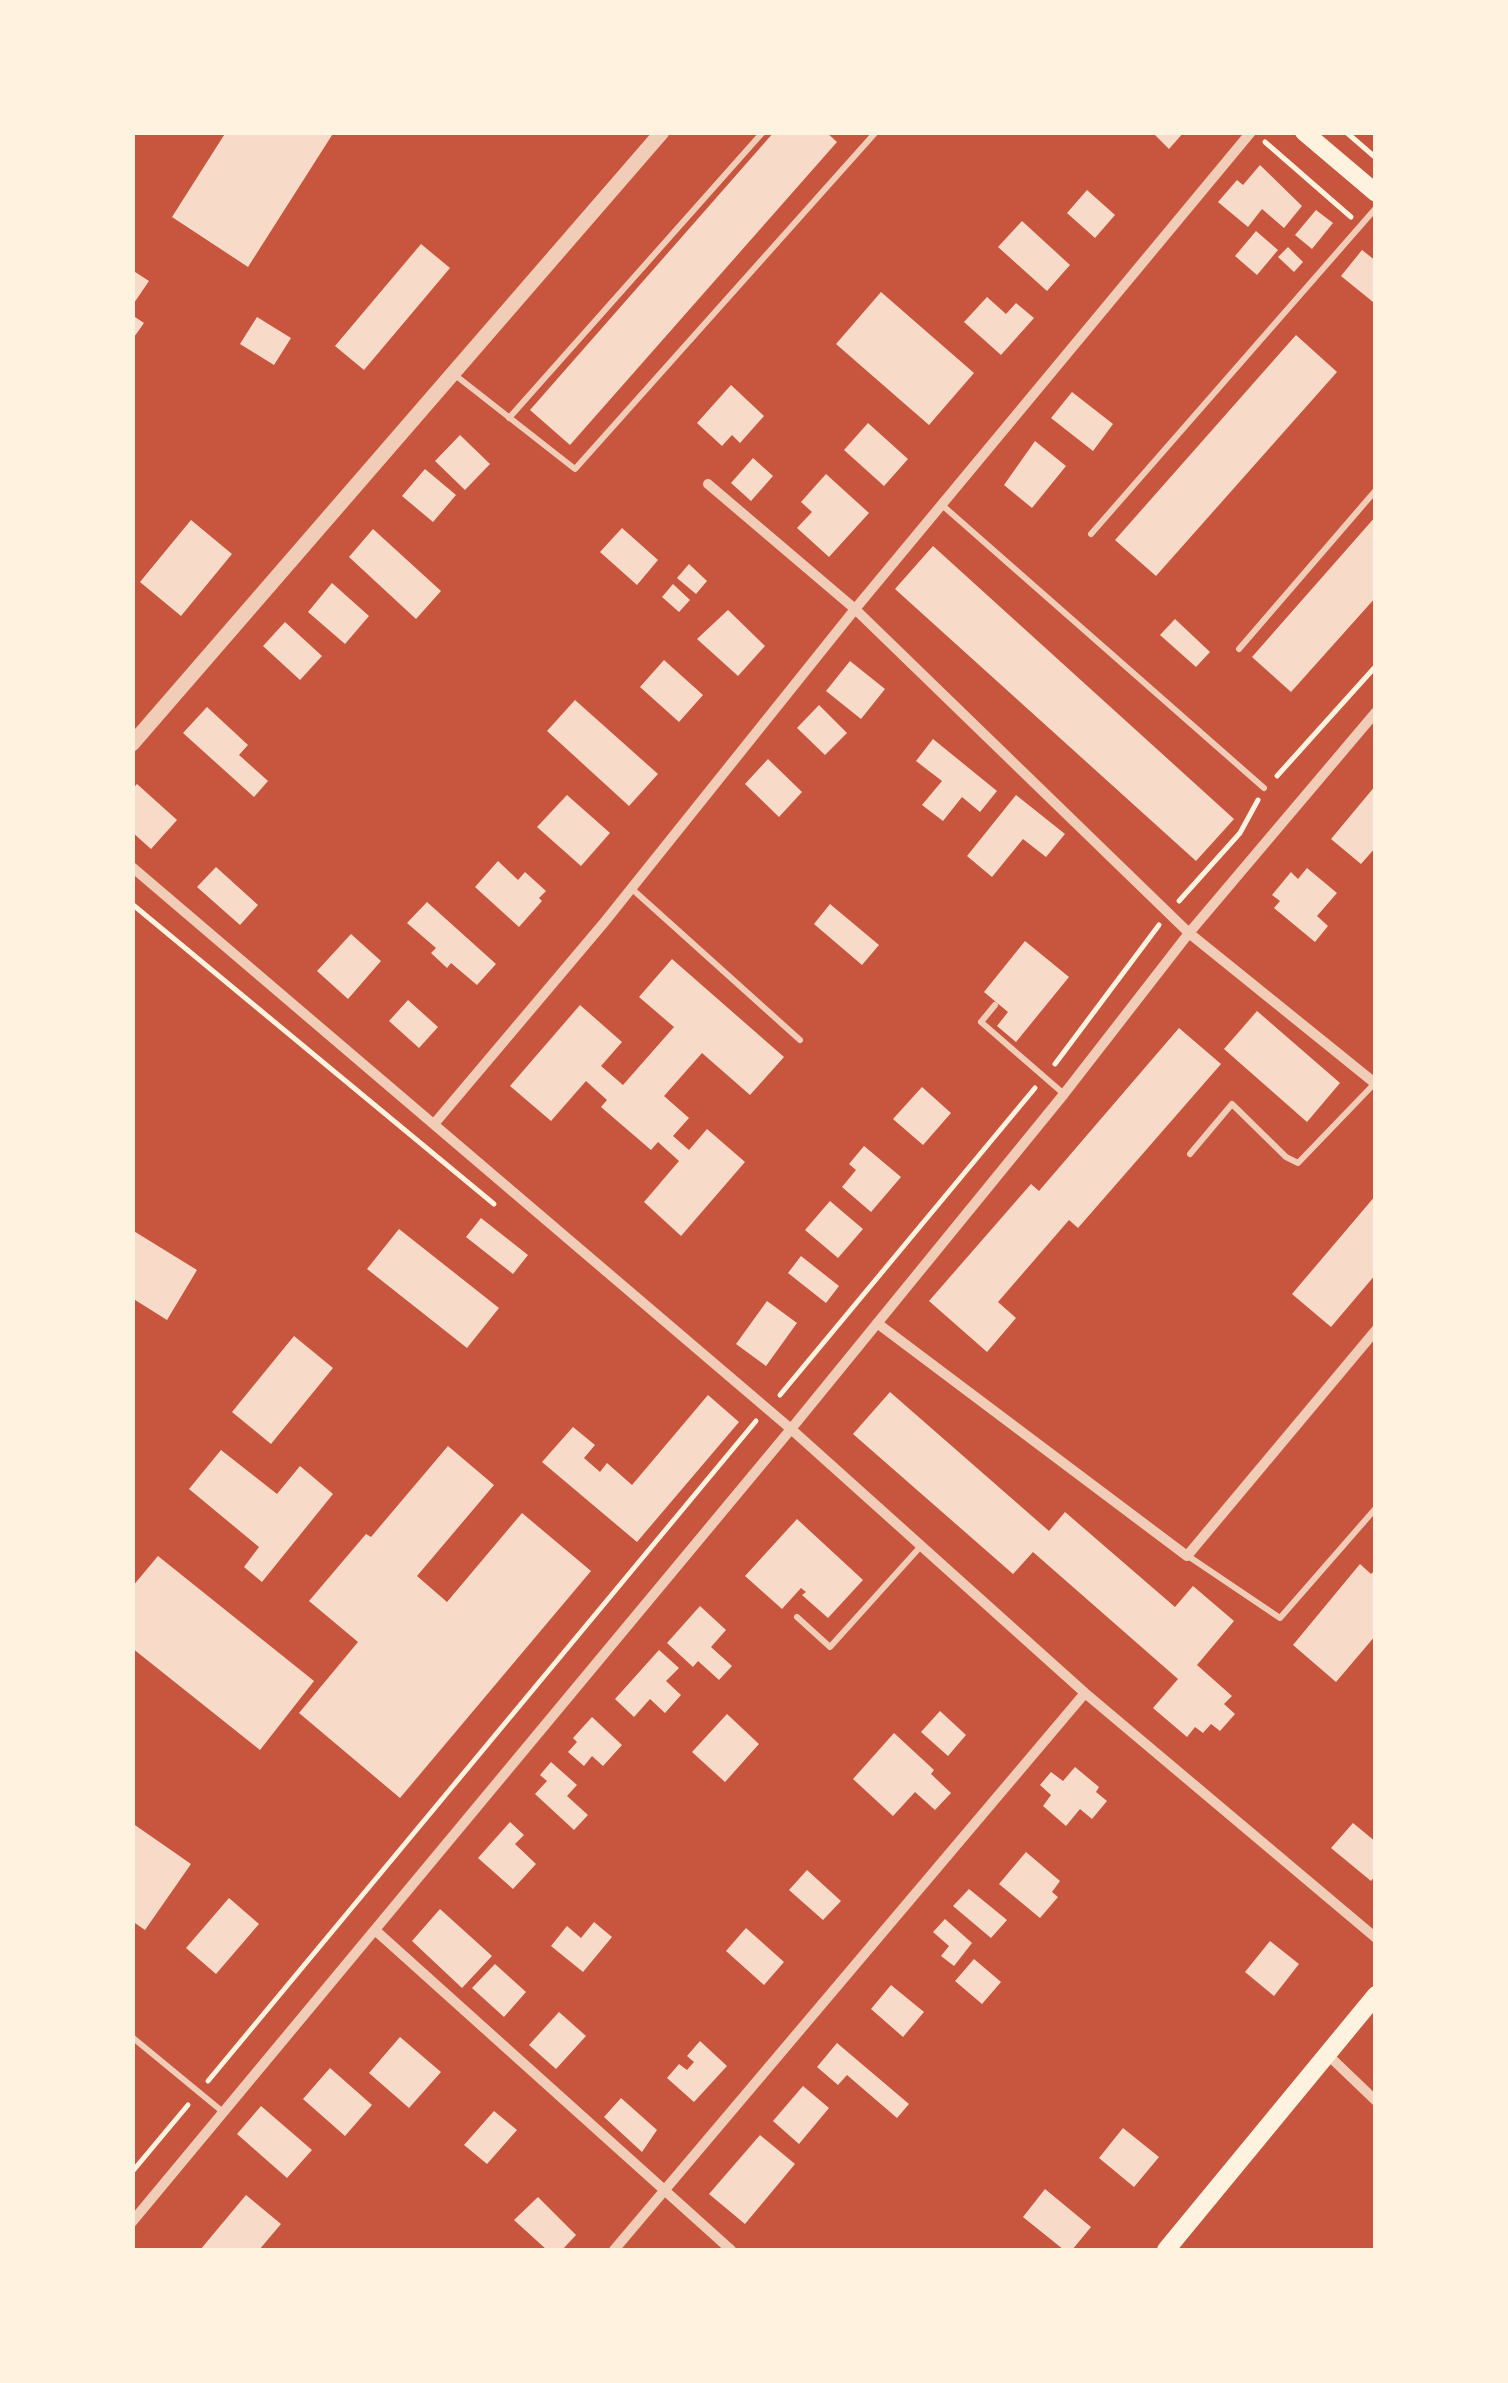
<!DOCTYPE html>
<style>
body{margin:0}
#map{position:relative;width:1508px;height:2383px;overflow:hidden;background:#c8553d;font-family:Barlow,sans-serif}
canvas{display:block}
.frame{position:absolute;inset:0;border:135px solid #fff3e0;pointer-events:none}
</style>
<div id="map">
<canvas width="1508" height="2383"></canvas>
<div class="frame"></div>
</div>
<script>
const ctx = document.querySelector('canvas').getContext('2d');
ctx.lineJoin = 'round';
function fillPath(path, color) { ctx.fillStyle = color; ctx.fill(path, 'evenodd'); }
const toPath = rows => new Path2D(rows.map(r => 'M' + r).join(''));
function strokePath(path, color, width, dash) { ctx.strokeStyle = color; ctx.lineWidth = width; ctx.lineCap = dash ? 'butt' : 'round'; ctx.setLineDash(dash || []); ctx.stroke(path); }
fillPath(toPath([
 [226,132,334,132,248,267,172,217],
 [774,132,826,132,837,142,570,445,530,410],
 [1152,132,1184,132,1169,149],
 [1260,165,1302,206,1284,228,1262,209,1248,227,1218,202,1237,180,1243,185],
 [1087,190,1115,215,1095,238,1067,213],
 [1316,210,1333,223,1312,249,1295,235],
 [1022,221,1070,265,1047,291,998,247],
 [1256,231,1278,250,1257,275,1235,256],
 [421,244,450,268,364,370,335,346],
 [1288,247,1303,262,1294,272,1278,257],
 [1362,250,1376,261,1373,302,1341,276],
 [132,270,149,281,132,306],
 [881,292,974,373,929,425,836,344],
 [987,297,1006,314,1016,303,1034,318,1001,355,964,322],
 [132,315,144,323,132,340],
 [257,317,291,338,274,365,240,344],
 [1296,335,1337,372,1156,576,1115,540],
 [731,385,764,416,740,443,732,435,722,446,697,423],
 [1072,392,1113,424,1093,451,1051,418],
 [868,423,908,459,884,486,844,450],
 [460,435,490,464,465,490,435,461],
 [1035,441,1066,466,1032,508,1004,485],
 [753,458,773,476,751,501,731,483],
 [425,469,456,495,433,522,402,496],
 [826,474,869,513,829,557,797,528,812,512,801,502],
 [1376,516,1376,597,1291,692,1252,657],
 [191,520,232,554,181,616,140,582],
 [622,528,658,560,637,585,600,552],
 [373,529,441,591,416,619,349,557],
 [933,546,1234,819,1196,861,895,589],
 [689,564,707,581,696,594,677,578],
 [332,583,369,616,345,644,308,612],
 [673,584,690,600,679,612,662,597],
 [728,610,765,646,738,676,697,639],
 [1175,619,1210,652,1196,667,1160,635],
 [285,622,322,656,300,680,263,646],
 [664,660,703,695,679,722,640,687],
 [850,661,885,689,861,719,826,691],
 [575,700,658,774,629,806,547,731],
 [819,705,847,733,825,755,797,728],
 [207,707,248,745,239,755,268,781,254,797,183,733],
 [933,739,997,791,980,812,962,797,943,821,922,805,942,781,916,761],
 [768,759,802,792,779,817,745,784],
 [137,784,177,820,151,849,132,832,132,789],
 [1376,785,1376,847,1361,864,1331,839],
 [567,795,610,833,581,866,537,827],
 [1016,795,1065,834,1046,857,1023,839,992,877,967,856],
 [498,861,518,880,525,872,546,891,539,898,542,901,519,927,475,887],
 [216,867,258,905,240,925,197,887],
 [1307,868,1337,893,1317,916,1328,926,1315,942,1274,908,1280,901,1272,895,1291,872,1298,879],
 [427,902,496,964,477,985,451,963,447,968,431,953,436,948,407,923],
 [830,904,879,945,862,965,814,924],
 [351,934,381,961,348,999,317,971],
 [1025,941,1069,977,1016,1042,997,1026,1008,1012,984,992],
 [672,959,784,1057,750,1095,702,1053,664,1096,689,1118,673,1136,689,1150,707,1129,745,1162,681,1236,644,1202,679,1161,658,1142,651,1150,601,1107,607,1100,586,1081,551,1121,510,1086,580,1005,622,1042,601,1066,623,1085,674,1027,639,997],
 [408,1000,438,1027,419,1048,389,1021],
 [1257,1011,1340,1083,1307,1122,1224,1049],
 [1179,1028,1221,1064,1078,1228,1069,1220,998,1302,1016,1318,987,1352,929,1301,1031,1184,1039,1191],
 [922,1087,951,1113,923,1145,893,1119],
 [864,1146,901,1177,871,1212,842,1187,856,1170,849,1164],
 [1376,1195,1376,1274,1331,1327,1292,1294],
 [830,1201,863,1229,838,1258,805,1230],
 [481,1218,528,1255,513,1274,466,1237],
 [399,1229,499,1308,467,1348,367,1269],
 [132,1230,197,1270,167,1320,132,1298],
 [801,1256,839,1286,826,1303,788,1273],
 [767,1301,797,1323,766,1366,736,1344],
 [294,1336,333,1368,271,1444,232,1412],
 [890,1392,1049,1531,1065,1512,1175,1607,1193,1586,1234,1621,1197,1665,1232,1696,1224,1704,1235,1714,1220,1731,1211,1724,1203,1733,1195,1727,1187,1737,1153,1708,1178,1679,1033,1552,1013,1574,853,1434],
 [708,1395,739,1422,637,1542,542,1462,573,1427,595,1445,584,1458,600,1472,607,1463,632,1485],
 [448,1446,494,1485,417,1576,447,1602,522,1513,591,1571,400,1798,299,1713,358,1642,309,1601,366,1534,371,1537],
 [221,1450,277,1494,300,1466,333,1494,262,1582,244,1567,259,1547,189,1489],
 [797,1519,863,1580,828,1618,802,1595,806,1592,801,1588,782,1609,745,1576],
 [158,1556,314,1681,260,1750,132,1648,132,1587],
 [1360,1564,1371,1574,1376,1569,1376,1635,1336,1682,1293,1645],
 [700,1606,726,1630,711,1647,732,1666,719,1680,698,1661,693,1667,667,1643],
 [659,1650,679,1668,666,1681,681,1695,665,1713,650,1699,634,1717,615,1699],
 [940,1711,966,1735,948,1756,921,1732],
 [727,1714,759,1744,725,1782,692,1752],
 [592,1717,622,1745,603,1766,592,1756,584,1766,568,1752,577,1742,573,1738],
 [894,1733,934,1770,931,1774,951,1793,935,1810,915,1792,893,1816,853,1779],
 [551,1762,577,1785,567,1796,588,1815,574,1830,535,1794,547,1781,540,1775],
 [1075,1767,1099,1787,1096,1792,1107,1801,1092,1819,1080,1809,1066,1826,1043,1806,1051,1795,1040,1785,1051,1772,1063,1781],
 [510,1822,524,1835,515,1844,536,1864,513,1889,478,1858],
 [132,1823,191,1864,145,1930,132,1921],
 [1353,1823,1376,1842,1376,1875,1371,1881,1331,1848],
 [1026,1852,1060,1881,1052,1892,1058,1897,1040,1918,999,1884],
 [807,1870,841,1901,823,1920,789,1890],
 [969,1889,1007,1920,991,1938,953,1906],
 [229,1898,259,1924,216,1974,186,1948],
 [440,1909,492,1956,462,1988,412,1941],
 [945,1919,972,1943,954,1966,941,1956,949,1946,933,1932],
 [594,1922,612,1937,583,1972,551,1946,567,1926,581,1938],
 [746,1928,784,1962,764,1985,726,1951],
 [1270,1941,1299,1964,1274,1996,1245,1972],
 [974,1959,1001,1982,982,2004,955,1981],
 [495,1964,526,1992,504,2017,472,1988],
 [891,1985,924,2012,903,2037,871,2009],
 [559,2012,586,2036,556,2069,529,2045],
 [400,2037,441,2072,409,2108,369,2073],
 [700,2041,727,2066,694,2102,667,2078,679,2064,687,2070,694,2062,687,2056],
 [837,2043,909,2104,897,2118,847,2075,838,2085,817,2067],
 [330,2068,372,2105,345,2136,303,2099],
 [803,2086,829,2108,799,2144,773,2121],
 [621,2098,657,2130,642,2152,604,2117],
 [261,2106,312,2150,287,2178,237,2134],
 [494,2111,517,2130,487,2164,464,2145],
 [1123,2128,1159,2157,1134,2187,1099,2158],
 [760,2135,795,2164,745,2224,709,2194],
 [1045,2189,1091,2227,1072,2250,1064,2250,1023,2217],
 [246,2195,281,2224,259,2250,200,2250],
 [538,2197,576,2235,562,2250,547,2250,514,2220]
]), '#f7dbc8');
strokePath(toPath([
 [1346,132,1376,158],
 [1265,142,1351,217],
 [1277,776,1376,666],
 [1179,901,1240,833,1258,800],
 [132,904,494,1204],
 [1055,1064,1159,925],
 [780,1395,1035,1088],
 [208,2081,756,1421],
 [132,2172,188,2105]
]), '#fff3e0', 5);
strokePath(toPath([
 [455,375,575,469,876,132],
 [509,418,763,132],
 [942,505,1264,788],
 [1091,534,1376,208],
 [1239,649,1376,490],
 [631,888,800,1040],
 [995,1005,981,1022,1064,1094],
 [1190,1154,1232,1104,1286,1157,1298,1163,1375,1083],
 [1188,1556,1280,1618,1376,1508],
 [797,1617,830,1647,921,1546],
 [132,2037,223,2112]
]), '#f1ccb7', 6);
strokePath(toPath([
 [708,484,855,609,1189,933,1376,1084],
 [132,867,791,1429,1085,1693,1376,1938],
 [434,1124,602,925,855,609,1251,132],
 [877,1323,1187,1556,1376,1330],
 [375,1930,731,2250],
 [1327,2054,1376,2101],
 [132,2222,791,1429,1064,1094,1189,933,1376,712],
 [614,2250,1085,1693]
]), '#f1ccb7', 10);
strokePath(toPath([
 [132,744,662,132]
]), '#f1ccb7', 15);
strokePath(toPath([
 [1304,132,1376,193],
 [1166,2250,1376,1995]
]), '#fff3e0', 18);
</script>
